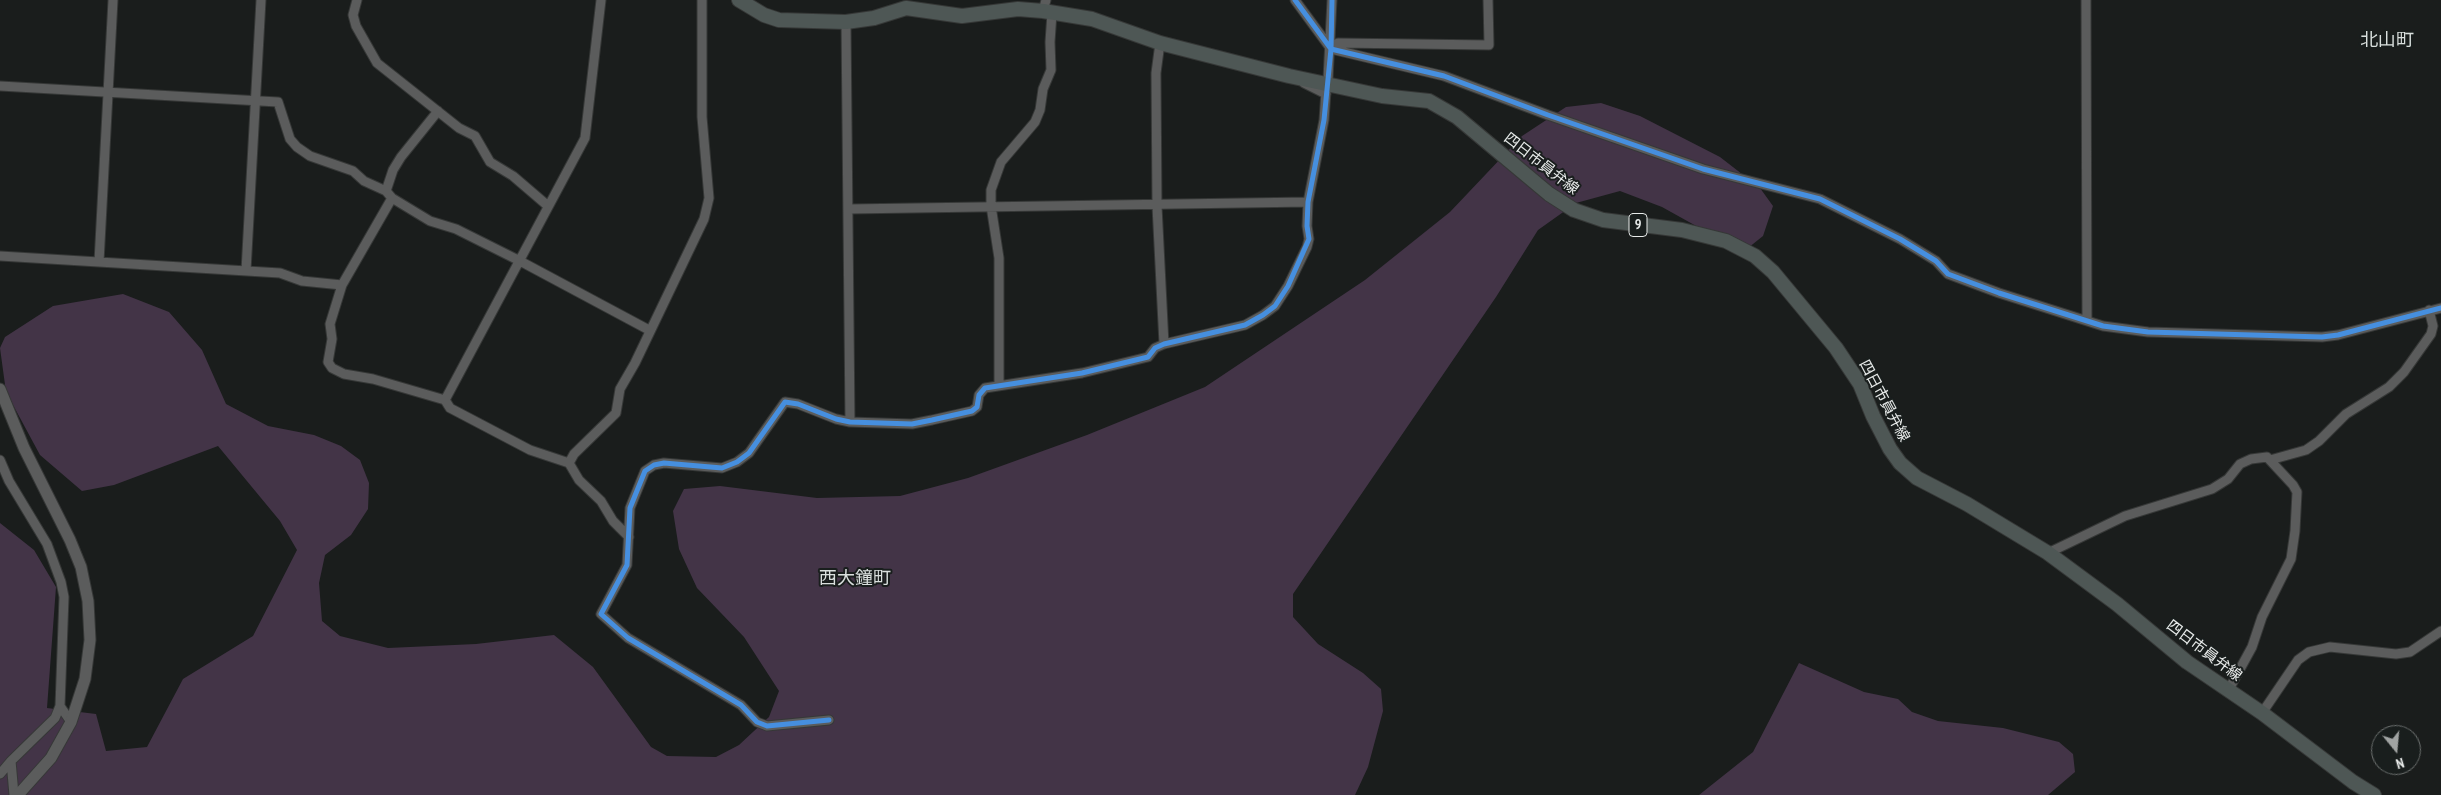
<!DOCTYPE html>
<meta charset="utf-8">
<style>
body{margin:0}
#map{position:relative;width:2441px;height:795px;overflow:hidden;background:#1a1d1c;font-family:"PT Sans Narrow",sans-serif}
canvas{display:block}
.north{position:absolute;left:2371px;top:725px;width:50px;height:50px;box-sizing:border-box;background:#191e1d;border:1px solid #6c706f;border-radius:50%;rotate:163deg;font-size:14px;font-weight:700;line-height:20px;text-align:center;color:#e8ebea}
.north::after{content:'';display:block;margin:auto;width:18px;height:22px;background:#a0a3a2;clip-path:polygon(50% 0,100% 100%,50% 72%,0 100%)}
</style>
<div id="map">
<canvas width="2441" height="795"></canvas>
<div class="north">N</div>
</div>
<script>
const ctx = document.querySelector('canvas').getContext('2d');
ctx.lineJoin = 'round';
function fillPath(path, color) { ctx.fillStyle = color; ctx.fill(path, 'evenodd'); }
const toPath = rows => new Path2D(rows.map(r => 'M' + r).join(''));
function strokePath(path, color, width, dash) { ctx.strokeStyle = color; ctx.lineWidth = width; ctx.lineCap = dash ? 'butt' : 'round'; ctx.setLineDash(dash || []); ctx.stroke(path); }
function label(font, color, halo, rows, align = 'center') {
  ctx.font = font + ' "PT Sans Narrow","Noto Sans JP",sans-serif'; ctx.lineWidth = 4; ctx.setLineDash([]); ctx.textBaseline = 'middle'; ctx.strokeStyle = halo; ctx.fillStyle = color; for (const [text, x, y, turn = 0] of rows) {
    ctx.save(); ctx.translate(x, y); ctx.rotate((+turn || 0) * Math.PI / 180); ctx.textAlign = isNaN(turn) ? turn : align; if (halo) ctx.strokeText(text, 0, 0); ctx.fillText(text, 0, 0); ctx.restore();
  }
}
fillPath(toPath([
 [1601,103,1640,116,1720,157,1760,188,1773,206,1763,236,1743,252,1662,207,1620,191,1576,203,1538,230,1496,297,1293,594,1293,617,1318,644,1363,673,1381,689,1383,711,1368,767,1355,795,0,795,0,523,34,550,56,587,47,708,96,714,106,751,147,747,183,679,253,636,297,550,280,521,218,446,114,485,82,491,40,455,6,392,0,348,5,337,53,306,123,294,169,312,202,350,226,404,268,426,314,435,341,446,360,460,369,483,368,509,351,535,325,555,319,583,322,621,340,636,388,648,476,644,554,635,593,667,651,747,667,756,716,757,739,745,769,717,779,691,744,637,697,588,679,549,673,511,684,489,720,486,817,498,900,496,968,478,1087,435,1205,387,1365,280,1450,212,1522,136,1566,107],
 [1799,663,1864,692,1898,699,1912,712,1938,721,2003,728,2059,742,2073,754,2075,772,2048,795,1699,795,1753,752]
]), '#433447');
const minor = toPath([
 [357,0,353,15,356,26,377,63,459,128,475,136,490,162,513,176,548,206],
 [1295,0,1331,49,1444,76,1548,115,1703,169,1820,199,1900,239,1936,261,1948,274,1999,293,2103,326,2148,332,2322,337,2338,335,2441,308],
 [2086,0,2087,320],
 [1043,11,1046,0],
 [846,22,850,422],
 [1160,43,1156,73,1157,206,1164,344],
 [1331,49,1338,43,1489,45,1488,0],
 [1328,79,1332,0],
 [1304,83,1326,94],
 [0,86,278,102,290,139,297,147,310,156,353,171,364,181,386,191,392,198,430,221,456,229,520,261,649,330],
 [386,191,393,170,401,157,438,111],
 [392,198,342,285,330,324,332,339,328,362,332,368,344,374,373,379,445,400,450,408,530,450,569,463,579,480,601,501,613,521,629,537],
 [849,209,1308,202],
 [0,256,280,273,302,281,342,285],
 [99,262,113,0],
 [246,271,261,0],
 [999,385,999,258,991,206,991,190,1001,162,1035,122,1040,110,1043,89,1051,70,1050,42,1052,13],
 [445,400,585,138,601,0],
 [0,460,9,481,47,544,61,582,64,597,60,706,71,722],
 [2270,460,2306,450,2319,441,2346,414,2389,387,2404,372,2431,334,2433,326,2429,310],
 [569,463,574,454,616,413,620,389,635,363,704,219,709,198,702,117,702,0],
 [2048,553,2125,516,2212,489,2228,479,2240,464,2251,459,2267,457,2293,485,2297,492,2295,531,2291,559,2262,617,2252,647,2228,691],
 [2262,713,2298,660,2309,652,2330,647,2396,654,2410,652,2441,631],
 [829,720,767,726,757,722,741,705,628,638,601,614,627,565,630,508,645,471,654,465,664,463,722,468,737,462,749,453,785,402,798,404,836,419,850,422,912,424,932,420,972,411,977,407,979,395,985,388,1082,373,1148,357,1155,348,1164,344,1245,325,1263,315,1275,306,1288,286,1307,247,1309,239,1307,226,1308,202,1324,120,1326,91],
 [11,761,55,718,60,706],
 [0,774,11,761,14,795]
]);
const tertiary = toPath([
 [0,389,24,448,70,540,81,567,88,601,90,640,85,679,71,722,51,758,18,795]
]);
const primary = toPath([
 [739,0,764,15,779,20,846,22,874,18,906,8,962,16,1018,9,1043,11,1092,19,1160,43,1289,76,1382,96,1429,101,1457,117,1549,194,1574,210,1603,220,1682,230,1726,241,1755,256,1773,272,1836,348,1860,384,1873,416,1890,449,1900,463,1917,478,1967,504,2048,553,2117,604,2187,662,2262,713,2353,782,2374,795]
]);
strokePath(minor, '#363837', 11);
strokePath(tertiary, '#363837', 13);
strokePath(primary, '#363837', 16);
strokePath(minor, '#5b5c5c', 9);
strokePath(tertiary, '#5b5c5c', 11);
strokePath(primary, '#4e5755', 14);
strokePath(toPath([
 [1295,0,1331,49,1444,76,1548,115,1703,169,1820,199,1900,239,1936,261,1948,274,1999,293,2103,326,2148,332,2322,337,2338,335,2441,308],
 [829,720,767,726,757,722,741,705,628,638,601,614,627,565,630,508,645,471,654,465,664,463,722,468,737,462,749,453,785,402,798,404,836,419,850,422,912,424,932,420,972,411,977,407,979,395,985,388,1082,373,1148,357,1155,348,1164,344,1245,325,1263,315,1275,306,1288,286,1309,239,1307,226,1308,202,1324,120,1331,49,1332,0]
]), '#468fdf', 5);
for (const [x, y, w] of [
 [1638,225,18]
]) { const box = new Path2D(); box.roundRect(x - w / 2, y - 11.5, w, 23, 4); ctx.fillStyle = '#191e1d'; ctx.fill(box); strokePath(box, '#e8ebea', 1); }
label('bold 14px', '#e8ebea', null, [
 ["9",1638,225]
]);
label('15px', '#e8ebea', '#191e1d', [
 ["四日市員弁線",1541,164,38],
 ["四日市員弁線",1884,401,62],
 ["四日市員弁線",2204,651,37]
]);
label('18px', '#d9dfdd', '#191e1d', [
 ["北山町",2387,41],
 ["西大鐘町",855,579]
]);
</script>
